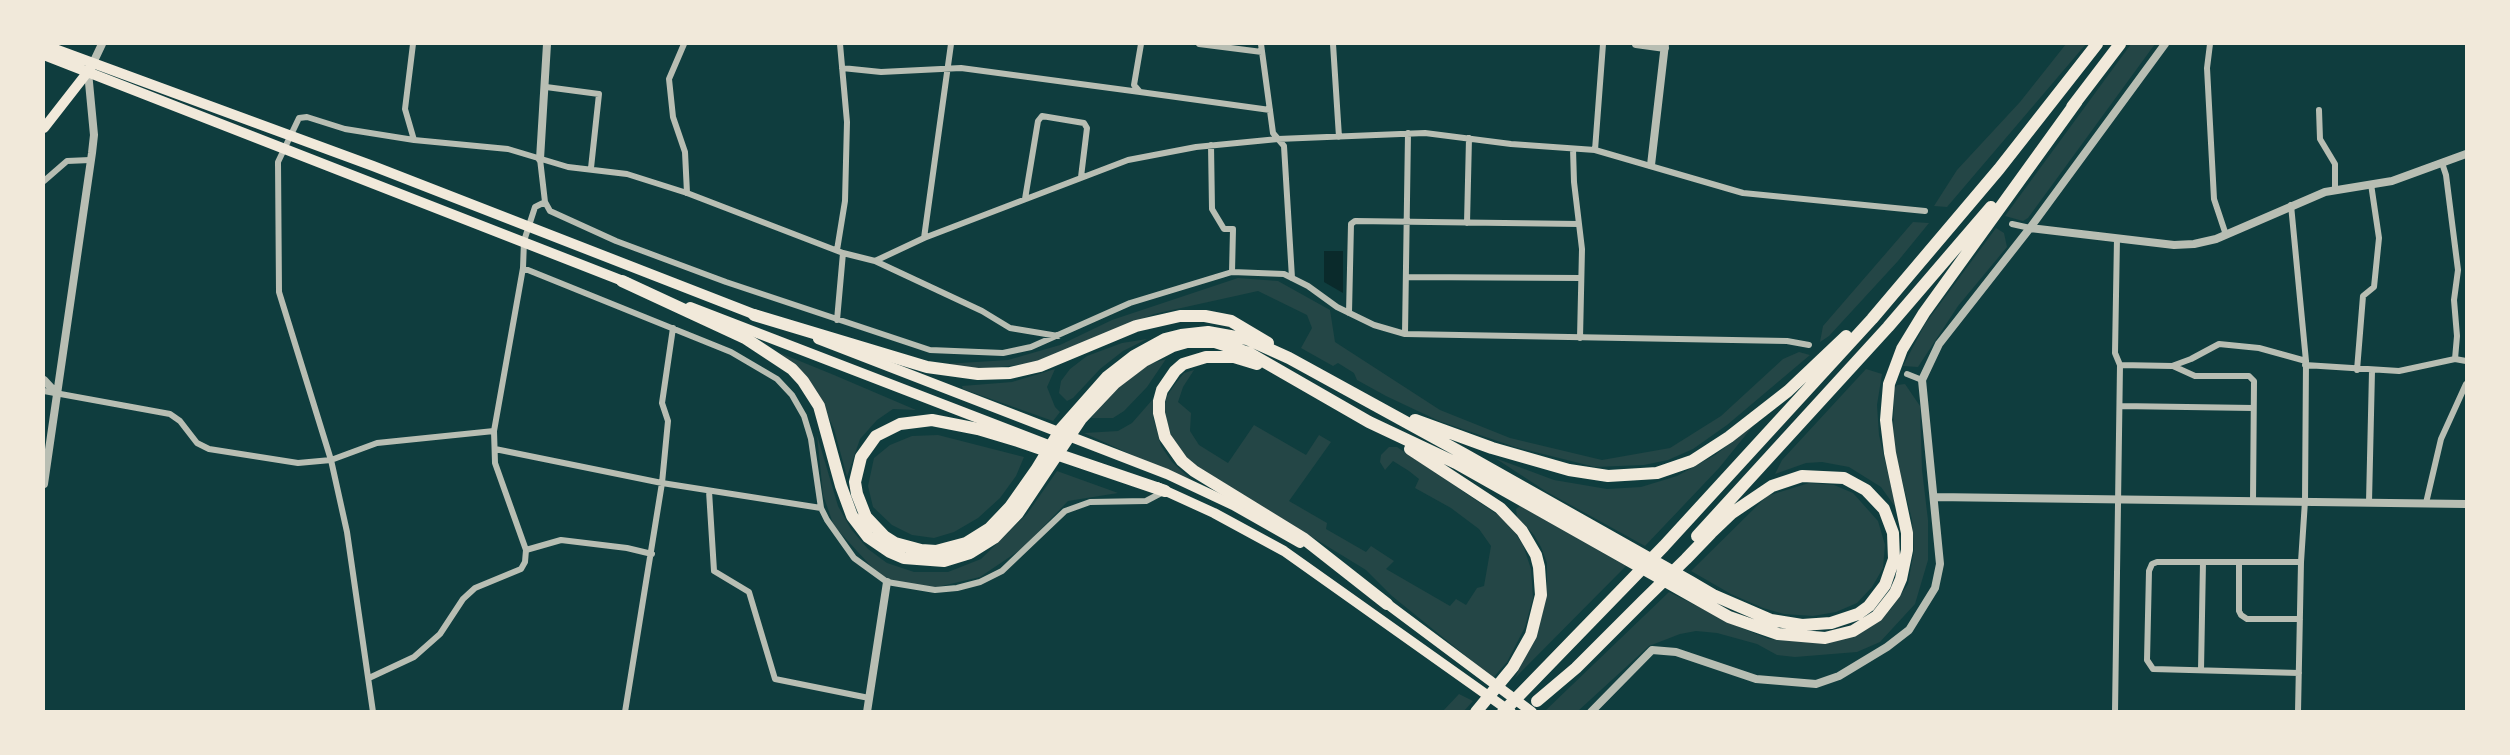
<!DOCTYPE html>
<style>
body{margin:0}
#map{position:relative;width:2510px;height:755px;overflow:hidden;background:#0f3d3e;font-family:Ubuntu,sans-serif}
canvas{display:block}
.frame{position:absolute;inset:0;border:45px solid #f1e9da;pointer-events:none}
</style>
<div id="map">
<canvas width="2510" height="755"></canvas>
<div class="frame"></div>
</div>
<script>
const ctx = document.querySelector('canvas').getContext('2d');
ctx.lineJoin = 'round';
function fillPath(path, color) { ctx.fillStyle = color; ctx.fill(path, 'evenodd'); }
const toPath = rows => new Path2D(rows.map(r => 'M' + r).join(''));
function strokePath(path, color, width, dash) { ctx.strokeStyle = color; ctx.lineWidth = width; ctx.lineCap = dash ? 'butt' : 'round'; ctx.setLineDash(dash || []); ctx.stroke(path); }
fillPath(toPath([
 [2066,44,2086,44,1947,207,1934,206,1957,170,2020,102],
 [2131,44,2155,44,2028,218,2023,221,2005,216],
 [1913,222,1929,223,1898,261,1829,336,1820,342,1823,326],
 [1996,228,2004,233,2007,247,1958,306,1918,367,1903,366,1925,324],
 [1238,278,1278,281,1330,310,1335,342,1440,410,1510,438,1602,460,1670,448,1721,416,1783,359,1799,352,1810,355,1727,425,1693,449,1668,460,1644,465,1595,467,1515,447,1439,421,1386,396,1357,380,1354,373,1338,363,1333,366,1301,348,1312,328,1307,315,1258,291,1154,314,1035,363,981,369,944,364,1008,360,1060,345,1112,320],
 [1147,339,1123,351,1100,369,1073,398,1067,401,1059,393,1061,381,1070,369,1087,356,1122,343],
 [780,353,834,375,916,410,893,409,877,420,860,439,847,477,834,429,817,393,801,371],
 [1166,359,1147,387,1124,411,1113,418,1091,418,1117,387,1150,364],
 [1055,369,1047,387,1055,407,1060,412,1053,421,963,389,962,386,1012,382],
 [1866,369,1882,374,1877,405,1879,435,1896,508,1881,487,1849,467,1822,462,1806,463,1775,474,1782,460],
 [1194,370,1183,387,1178,402,1191,413,1190,431,1199,445,1228,463,1254,425,1306,455,1319,435,1331,442,1289,501,1327,523,1326,529,1366,552,1371,546,1394,561,1386,569,1450,606,1456,599,1466,605,1477,588,1484,586,1491,546,1479,529,1451,508,1415,488,1419,479,1409,471,1393,461,1385,470,1380,462,1381,455,1389,447,1397,447,1507,521,1523,545,1531,569,1533,598,1525,627,1507,662,1493,678,1392,596,1366,570,1188,461,1173,440,1163,410,1167,396,1175,384,1184,373],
 [1905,384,1920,406,1922,470,1928,520,1928,560,1915,604,1880,642,1857,652,1795,657,1777,655,1757,644,1717,633,1696,631,1680,634,1649,646,1578,711,1546,710,1669,592,1739,627,1769,639,1793,641,1835,641,1878,621,1891,609,1908,584,1914,550,1912,520,1893,444,1894,389,1897,385],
 [1153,399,1153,417,1161,446,1172,462,1196,484,1084,433,1118,431,1132,423],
 [1753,426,1719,468,1645,546,1547,492,1495,458,1554,480,1607,489,1641,487,1677,476,1715,455],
 [817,435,838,506,851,529,868,549,887,563,914,572,948,572,981,559,1027,514,1057,471,1118,493,1068,501,1023,548,980,577,929,589,906,586,880,576,834,526,823,495],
 [938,435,1024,457,1016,476,1000,498,978,518,954,532,934,538,912,535,892,525,873,507,868,486,874,458,890,445,912,436],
 [1809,483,1834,485,1853,493,1878,521,1885,545,1883,568,1872,587,1857,603,1836,612,1813,616,1784,614,1763,608,1731,594,1691,571,1767,496],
 [1520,506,1626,566,1515,678,1531,644,1546,596,1547,578,1547,563,1541,547,1534,535,1517,517,1516,509],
 [1459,694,1473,701,1464,711,1443,711]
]), '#244646');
fillPath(toPath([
 [1324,251,1343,251,1343,293,1324,282]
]), '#0a2a2b');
strokePath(toPath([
 [413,44,405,109,414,140],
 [684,44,669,79,673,117,685,152,687,193],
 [1141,44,1134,85,1140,92,1270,110],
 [1199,44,1262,52],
 [1261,44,1273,133,1284,146,1292,278],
 [1333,44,1339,137],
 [2210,44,2207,68,2214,199,2226,235],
 [842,68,881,72,961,68,1140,92],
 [546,87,599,94,591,168],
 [2319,110,2320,139,2335,164,2335,190],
 [1211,145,1212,209,1224,229,1233,229,1232,272],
 [1573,149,1574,182,1582,249,1580,338],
 [1595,150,1603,44],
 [540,159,545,202],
 [44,181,67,161,90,160],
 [1025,199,1038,121,1042,116,1084,123,1087,128,1081,177],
 [2291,205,2306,361,2305,501,2301,562,2298,712],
 [1467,223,1469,138],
 [2012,224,2030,228],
 [924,238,951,44],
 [2117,238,2115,353,2120,365,2172,366,2191,359,2219,344,2259,348,2306,361],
 [837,250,845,201,847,122,840,44],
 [875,261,982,311,1010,328,1058,336],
 [523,268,731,352,777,379,792,395,804,416,811,439,821,508,827,520,854,558,887,582,935,590,957,588,980,582,1002,571,1065,511,1090,502,1146,501,1165,491],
 [1406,277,1581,278],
 [1349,313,1351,224,1355,221,1579,224],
 [837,320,843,253],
 [1405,334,1408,133],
 [2455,359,2466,361],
 [2305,365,2399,371,2455,359,2457,336,2454,300,2458,270,2446,175,2442,163],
 [2173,366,2195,376,2249,376,2254,381,2253,501],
 [2357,370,2363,296,2374,287,2379,238,2371,184],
 [1907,374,1922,380],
 [44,391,170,414,180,421,197,443,209,449,298,463,331,460,377,443,494,431],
 [2120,406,2253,408],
 [495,449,662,483,821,508],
 [709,491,714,571,749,592,775,679,869,698],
 [2369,502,2372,371],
 [2426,503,2441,439,2466,384],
 [526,550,561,540,627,548,652,554],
 [2239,562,2239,611,2241,615,2247,619,2300,619],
 [2201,670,2203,562],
 [2299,673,2153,669,2147,660,2149,571,2152,564,2157,562,2301,562],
 [369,678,414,657,440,634,463,599,475,588,521,569,525,562,526,550,495,463,494,431,523,268,524,241,535,207,545,202,550,211,616,241,726,282,930,350,1003,353,1031,347,1130,303,1232,272,1284,274,1308,286,1337,307,1374,325,1405,334,1787,341,1809,345],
 [373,712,347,532,331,460,279,292,278,162,299,118,307,117,345,129,414,140,508,149,568,167,627,174,687,193,843,253,875,261,924,238,1128,160,1196,147,1278,139,1425,133,1511,144,1595,150,1743,193,1925,211],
 [625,712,662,483,668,421,662,403,673,328],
 [2115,712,2120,365]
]), '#b8beb3', 6);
strokePath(toPath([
 [1636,44,1665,48],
 [93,63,102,44],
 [540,159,547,44],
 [1651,165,1665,44],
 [2030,228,2174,245,2194,244,2216,239,2325,192,2392,181,2466,154],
 [44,380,56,393],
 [44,484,92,153,94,135,88,72],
 [1934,497,2466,504],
 [867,712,887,582],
 [1591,712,1652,650,1676,652,1756,679,1816,684,1839,676,1887,647,1909,630,1935,588,1940,564,1922,380,1939,344,2030,228,2165,44]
]), '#b8beb3', 8);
strokePath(toPath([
 [44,45,373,166,761,317],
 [44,55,628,283],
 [44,128,90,69],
 [690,307,1056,448],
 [818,339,1167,474,1233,505,1300,543],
 [1157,487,1214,513,1284,551,1511,712],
 [1382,600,1532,712]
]), '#f1e9da', 10);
strokePath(toPath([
 [2072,107,2120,44],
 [622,281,745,338,792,369,803,381,819,406,841,486,852,516,868,537,890,552,904,558,944,561,970,553,994,538,1018,513,1081,419,1115,383,1144,361,1173,346,1187,342,1215,342,1249,353,1369,422,1456,463,1729,617,1778,634,1825,638,1853,631,1877,616,1895,593,1901,579,1907,550,1907,533,1890,453,1886,420,1889,384,1902,349,1924,313,2077,101],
 [754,315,927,367,978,374,1010,373,1040,366,1136,326,1180,316,1205,316,1231,321,1268,343],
 [1257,364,1234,357,1206,357,1183,364,1175,371,1162,390,1159,401,1159,413,1165,437,1182,461,1194,471,1303,538,1387,604],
 [1415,420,1492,448,1569,470,1608,476,1657,473,1692,461,1729,437,1788,391,1846,336],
 [1410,449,1500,508,1522,531,1536,555,1539,567,1541,595,1531,635,1513,667,1476,712],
 [1165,491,1018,441,978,429,932,420,900,424,876,436,861,457,855,482,857,494,866,517,884,536,895,543,921,550,936,551,966,543,990,528,1010,507,1036,470,1061,429,1107,377,1134,356,1165,339,1181,335,1208,332,1247,339,1289,358,1464,454,1691,582,1713,595,1771,620,1802,625,1831,623,1858,614,1869,606,1885,585,1894,559,1893,533,1884,509,1866,490,1844,478,1802,476,1772,486,1732,513,1711,533,1686,559,1644,600,1576,668,1537,701],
 [1697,536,1888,327,1991,207],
 [1503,712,1664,546,1872,319,1999,169,2097,44]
]), '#f1e9da', 12);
</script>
